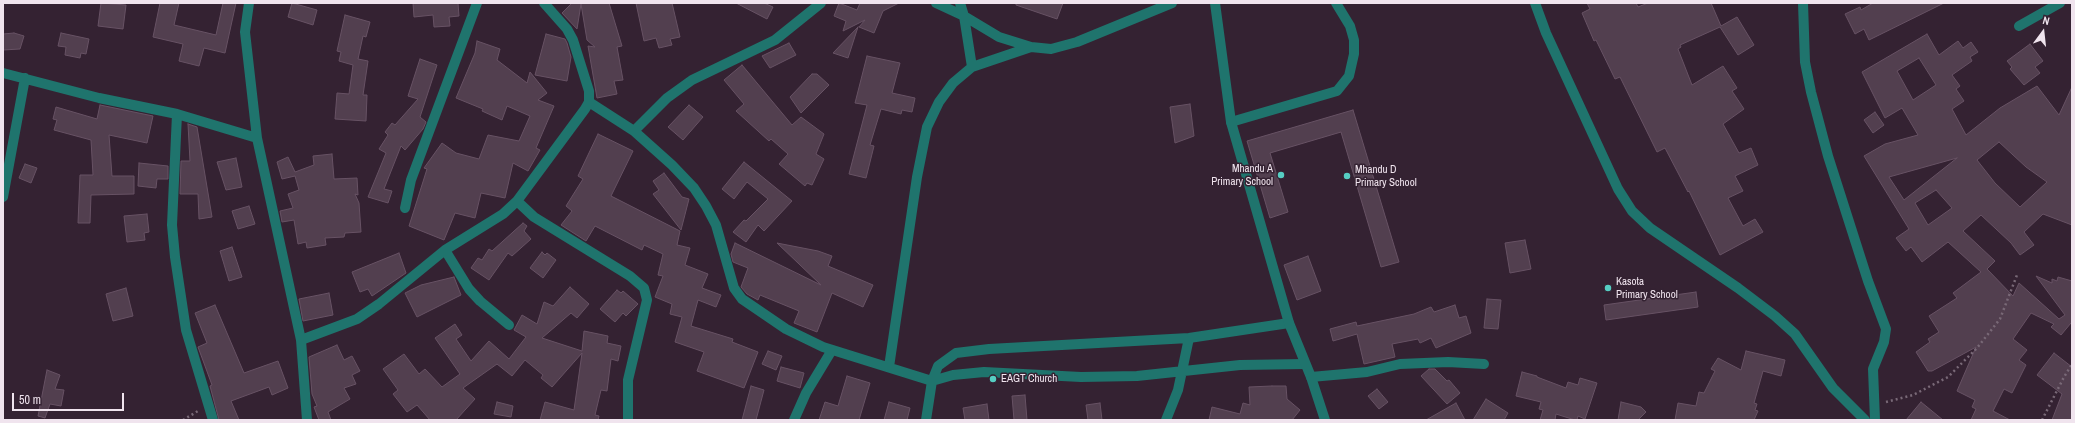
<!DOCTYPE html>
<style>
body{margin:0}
#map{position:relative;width:2075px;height:423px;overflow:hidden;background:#342232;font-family:"Archivo Narrow",sans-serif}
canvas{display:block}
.frame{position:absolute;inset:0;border:4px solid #f0e4ee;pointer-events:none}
.north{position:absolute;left:2023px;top:12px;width:40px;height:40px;-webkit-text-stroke:3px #342232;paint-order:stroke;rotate:15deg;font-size:11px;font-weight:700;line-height:16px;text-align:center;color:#f0e4ee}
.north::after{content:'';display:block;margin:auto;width:14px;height:18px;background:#f0e4ee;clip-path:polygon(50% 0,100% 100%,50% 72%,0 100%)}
.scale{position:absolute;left:12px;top:393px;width:112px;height:18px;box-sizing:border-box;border:2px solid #f0e4ee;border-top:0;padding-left:5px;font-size:12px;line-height:14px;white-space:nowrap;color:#f0e4ee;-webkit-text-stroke:3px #342232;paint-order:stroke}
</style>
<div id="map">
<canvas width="2075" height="423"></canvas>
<div class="frame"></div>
<div class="north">N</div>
<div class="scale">50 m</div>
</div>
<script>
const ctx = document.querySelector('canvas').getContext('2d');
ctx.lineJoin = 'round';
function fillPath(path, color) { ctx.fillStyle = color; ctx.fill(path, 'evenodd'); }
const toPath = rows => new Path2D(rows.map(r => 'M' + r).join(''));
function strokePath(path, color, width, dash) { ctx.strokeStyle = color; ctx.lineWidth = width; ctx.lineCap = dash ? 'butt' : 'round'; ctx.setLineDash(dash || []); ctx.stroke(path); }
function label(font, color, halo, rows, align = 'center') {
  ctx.font = font + ' "Archivo Narrow",sans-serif'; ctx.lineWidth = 3; ctx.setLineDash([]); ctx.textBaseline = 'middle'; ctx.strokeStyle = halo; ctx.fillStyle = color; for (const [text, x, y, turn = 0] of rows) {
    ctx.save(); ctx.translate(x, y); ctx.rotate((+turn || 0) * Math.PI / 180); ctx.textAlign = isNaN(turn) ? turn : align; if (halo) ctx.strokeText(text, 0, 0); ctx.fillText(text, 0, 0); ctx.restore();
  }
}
const building = toPath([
 [101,3,126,5,123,29,98,26,101,3],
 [160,3,179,3,174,25,216,35,223,3,236,3,225,53,204,48,199,66,179,61,183,44,153,37,160,3],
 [292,3,317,10,313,25,288,17,292,3],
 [413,3,458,3,459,16,449,17,450,26,434,27,433,15,414,17,413,3],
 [572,3,609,3,622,46,617,47,623,80,614,81,617,94,597,98,588,46,595,47,587,40,581,4,577,29,562,13,572,3],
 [636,3,672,3,680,37,670,39,672,45,659,48,656,38,644,41,636,3],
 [736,3,764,3,773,7,767,19,736,3],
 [839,3,857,10,860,3,899,3,883,11,874,33,859,27,865,20,843,31,846,21,834,16,839,3],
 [1016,3,1063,3,1057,19,1016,5,1016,3],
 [1587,3,1636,3,1638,7,1648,3,1711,3,1721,26,1737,17,1754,45,1738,55,1720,27,1680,45,1681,47,1678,49,1692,85,1723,66,1737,88,1732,91,1744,109,1723,124,1739,153,1751,148,1758,165,1735,176,1743,191,1728,198,1743,226,1755,219,1763,232,1720,255,1689,191,1688,192,1665,148,1657,152,1620,77,1615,79,1596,40,1594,41,1582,13,1590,9,1587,3],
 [1873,3,1944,3,1869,40,1864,29,1855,34,1845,14,1860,7,1861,10,1873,3],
 [345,15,370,22,366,37,363,36,358,59,368,61,363,95,367,95,366,121,335,119,337,93,349,94,353,65,339,61,341,52,337,51,345,15],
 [858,27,848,58,833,53,858,27],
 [14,33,24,36,20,49,3,50,3,34,14,33],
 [61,33,89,39,86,54,81,53,80,58,65,55,66,47,58,46,61,33],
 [546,34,565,39,567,43,571,57,567,81,535,75,546,34],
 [1927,34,1939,55,1958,41,1963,48,1971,42,1978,52,1970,57,1972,61,1952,75,1960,86,1956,89,1964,101,1952,109,1966,135,2000,108,2037,86,2059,115,2072,87,2072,225,2043,214,2024,232,2034,245,2020,255,2011,243,1981,215,1963,231,1995,261,1987,269,2013,296,2019,283,2059,319,2065,315,2036,276,2052,283,2052,279,2057,281,2058,277,2072,281,2072,325,2071,323,2061,335,2051,327,2054,324,2031,313,2013,339,2027,350,2019,360,2026,365,2012,393,2004,389,1993,411,2010,420,1971,420,1976,409,1972,407,1975,400,1957,391,1976,347,1932,371,1928,371,1916,352,1930,342,1928,339,1939,332,1929,316,1957,298,1953,293,1981,272,1948,242,1922,262,1911,247,1906,251,1896,238,1909,229,1864,156,1885,144,1918,135,1902,108,1885,118,1862,72,1927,34],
 [1919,58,1936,85,1913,100,1897,71,1919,58],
 [1999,142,2026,167,2047,182,2020,207,1995,183,1977,160,1999,142],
 [1957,158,1904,200,1889,177,1957,158],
 [1936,190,1952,208,1928,225,1915,203,1936,190],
 [477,41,500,49,497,60,527,83,530,72,547,93,538,100,554,106,536,148,540,150,528,171,513,163,505,198,481,193,475,218,455,213,444,240,409,226,427,169,424,168,442,143,456,153,479,159,488,135,519,141,530,116,507,106,502,120,482,111,483,109,456,98,475,53,477,41],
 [789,43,796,55,770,68,762,56,789,43],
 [2030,44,2043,61,2035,67,2040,73,2024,85,2010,69,2012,67,2007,61,2030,44],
 [867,56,900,63,892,93,915,98,912,112,902,110,901,114,881,109,870,145,874,146,866,178,849,174,867,105,855,103,867,56],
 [420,59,437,65,420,117,426,122,423,129,405,150,401,146,384,189,392,191,388,203,368,197,386,153,379,149,388,135,385,132,392,123,395,125,418,99,408,96,420,59],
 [742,65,792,125,801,117,824,134,816,154,824,159,812,185,807,183,805,186,779,164,788,154,771,139,769,141,736,111,744,104,724,80,742,65],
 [812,74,817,74,829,85,801,113,790,97,812,74],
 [1190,104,1194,136,1175,143,1170,107,1190,104],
 [100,105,153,116,147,143,109,135,112,176,134,176,134,194,91,195,90,223,78,223,80,175,93,175,91,140,54,130,57,120,53,119,56,107,97,119,100,105],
 [689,105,703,117,683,140,668,127,689,105],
 [1353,110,1399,262,1381,267,1341,132,1270,153,1288,212,1270,218,1247,141,1353,110],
 [1875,112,1884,125,1873,133,1864,120,1875,112],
 [188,124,197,127,212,217,199,219,198,194,180,194,181,161,190,161,188,124],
 [598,134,633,151,611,196,680,231,677,245,690,248,685,265,708,274,702,288,721,295,716,307,698,300,691,326,733,339,732,342,758,352,744,388,697,371,704,352,675,342,682,317,670,314,672,304,655,297,663,276,658,275,663,254,644,245,642,250,595,226,586,241,561,225,572,211,566,206,583,179,578,176,598,134],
 [332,154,334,179,357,178,358,195,355,194,359,203,361,232,345,233,344,237,325,238,326,245,307,248,306,242,298,244,294,220,282,222,280,211,293,208,288,194,299,190,295,176,282,179,277,162,288,157,295,172,314,165,313,156,332,154],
 [236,158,242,187,226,190,217,162,236,158],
 [744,162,792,201,764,231,758,225,746,242,733,232,744,220,746,221,768,199,747,182,734,199,722,189,744,162],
 [139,163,168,166,168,179,157,179,156,188,138,186,139,163],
 [25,164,37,168,31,183,19,178,25,164],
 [664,173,682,197,689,199,681,230,653,194,659,190,653,181,664,173],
 [249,206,255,224,238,229,232,211,249,206],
 [147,214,149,232,144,233,145,240,127,242,124,216,147,214],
 [523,223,527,226,524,231,531,239,512,256,508,253,489,280,471,268,478,258,482,260,489,249,492,251,523,223],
 [1525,240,1531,269,1510,273,1505,243,1525,240],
 [735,243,821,285,777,243,818,251,832,256,828,266,873,285,863,307,832,293,817,332,794,323,799,311,760,295,758,300,747,294,741,287,748,268,733,262,731,254,735,243],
 [232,247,242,277,229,281,220,251,232,247],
 [542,252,545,255,547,253,556,260,543,278,530,268,542,252],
 [399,253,406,273,372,296,368,289,360,292,352,272,399,253],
 [1308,256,1321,291,1297,300,1284,265,1308,256],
 [454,277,461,295,417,317,405,293,421,285,454,277],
 [570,287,589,304,577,318,571,313,542,338,582,351,584,331,608,336,607,343,621,346,618,361,611,359,607,391,601,390,595,415,599,416,598,420,540,420,545,402,574,410,582,353,552,387,541,378,543,375,525,360,512,376,497,364,463,388,475,399,456,420,430,420,417,405,407,412,393,394,398,390,383,369,404,354,419,374,425,369,442,387,460,374,435,338,455,324,462,335,456,339,471,361,489,341,509,359,526,337,514,330,522,315,537,324,544,302,553,306,570,287],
 [126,288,133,316,113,321,106,294,126,288],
 [617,290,621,293,623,291,638,304,626,316,623,313,615,322,600,309,617,290],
 [1696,292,1698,307,1606,320,1604,305,1696,292],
 [329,293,333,315,303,321,299,299,329,293],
 [1487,299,1501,300,1498,329,1484,328,1487,299],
 [215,305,244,373,278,361,288,388,272,395,269,387,231,401,239,420,219,420,210,386,212,385,198,347,207,343,195,313,215,305],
 [1455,305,1459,318,1466,316,1471,333,1436,348,1431,338,1420,343,1418,339,1392,344,1395,357,1364,364,1357,334,1333,341,1330,329,1356,322,1357,326,1414,314,1431,307,1434,312,1455,305],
 [337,345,344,360,352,356,360,371,352,375,356,384,344,388,350,399,328,412,331,420,319,420,314,407,317,406,312,394,309,357,337,345],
 [768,351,782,356,776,370,762,364,768,351],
 [1746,351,1785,360,1781,376,1763,371,1754,403,1757,404,1755,410,1758,411,1754,420,1675,420,1678,403,1696,406,1699,392,1704,393,1715,371,1711,369,1718,358,1741,370,1746,351],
 [2054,353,2072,367,2072,420,2052,420,2062,394,2037,375,2054,353],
 [781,367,804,373,800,388,777,381,781,367],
 [1429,369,1435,369,1447,381,1449,380,1460,393,1447,404,1421,376,1429,369],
 [47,370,60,375,55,389,64,390,61,406,50,404,45,418,38,416,47,370],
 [1522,372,1537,376,1537,377,1566,388,1568,382,1578,385,1580,378,1597,383,1585,419,1578,416,1577,420,1575,420,1556,414,1555,420,1540,420,1543,410,1539,409,1541,402,1516,396,1522,372],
 [847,376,870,383,859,420,819,420,825,402,838,406,847,376],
 [751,386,764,390,756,420,742,420,751,386],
 [1272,386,1286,386,1287,399,1300,410,1292,420,1209,420,1212,407,1240,414,1243,403,1250,405,1249,387,1272,386],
 [1377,389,1388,402,1379,409,1368,396,1377,389],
 [1025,395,1027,420,1014,420,1012,396,1025,395],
 [1486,399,1508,413,1504,420,1473,420,1486,399],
 [497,402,513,406,511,417,494,414,497,402],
 [889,402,910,408,907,420,884,420,889,402],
 [1621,402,1641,407,1646,412,1638,420,1618,420,1621,402],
 [1921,402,1943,420,1906,420,1921,402],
 [1100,403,1102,420,1088,420,1086,405,1100,403],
 [1456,403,1465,420,1426,420,1456,403],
 [987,404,989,420,965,420,963,408,987,404]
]);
fillPath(building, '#523f4f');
strokePath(building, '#675264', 1);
strokePath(toPath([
 [1886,402,1913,395,1948,377,1977,348,2000,319,2017,275],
 [183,420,198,411],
 [2042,420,2064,377,2072,364]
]), '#796977', 2.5, [2, 3]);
strokePath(toPath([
 [249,3,245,32,257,138,301,340,307,420],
 [936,3,964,16,999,37,1031,47,1051,49,1077,42,1172,3],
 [960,3,964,16,972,67],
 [1535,3,1546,33,1618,189,1632,211,1650,228,1738,288,1775,316,1795,334,1833,388,1865,420],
 [1803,3,1805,62,1811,92,1828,156,1868,281,1886,329,1884,342,1873,369,1875,420],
 [2019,26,2060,3],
 [3,73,99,98,177,114,257,138],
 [589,102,634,131,672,165,694,188,706,206,716,225,734,288,742,299,786,329,823,347,932,381,953,375,984,372,1081,377,1137,376,1240,365,1305,364],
 [177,114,172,225,175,257,186,330,213,420],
 [1231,122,1337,91,1349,76,1354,54,1354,40,1350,26,1336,3],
 [634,131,667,98,692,80,775,40,821,3],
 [3,197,25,78],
 [517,201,534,217,630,276,644,288,647,300,628,380,628,420],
 [405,208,411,180,477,3],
 [445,250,469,289,480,301,509,325],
 [301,340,357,319,379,304,445,250,503,214,517,201,585,109,589,102,589,91,573,40,567,29,544,3],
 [889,367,917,177,927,127,939,102,953,83,972,67,1031,47],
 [1311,377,1367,372,1400,364,1448,362,1484,364],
 [794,420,806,393,832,350],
 [926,420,932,381,938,366,956,353,989,349,1189,338,1289,323],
 [1166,420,1178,390,1189,338]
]), '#1f746d', 10);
strokePath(toPath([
 [1215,3,1231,122,1289,323,1311,377,1325,420]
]), '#1f746d', 10);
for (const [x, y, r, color] of [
 [1281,175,4,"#56cec3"],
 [1347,176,4,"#56cec3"],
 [1608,288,4,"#56cec3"],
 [993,379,4,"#56cec3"]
]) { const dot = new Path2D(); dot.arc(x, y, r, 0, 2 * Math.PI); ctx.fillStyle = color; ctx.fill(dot); strokePath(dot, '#342232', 1.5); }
label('11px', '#f0e4ee', '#342232', [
 ["Mhandu A",1273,169,"right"],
 ["Primary School",1273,182,"right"],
 ["Mhandu D",1355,170],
 ["Primary School",1355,183],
 ["Kasota",1616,282],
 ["Primary School",1616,295],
 ["EAGT Church",1001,379]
], 'left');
</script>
